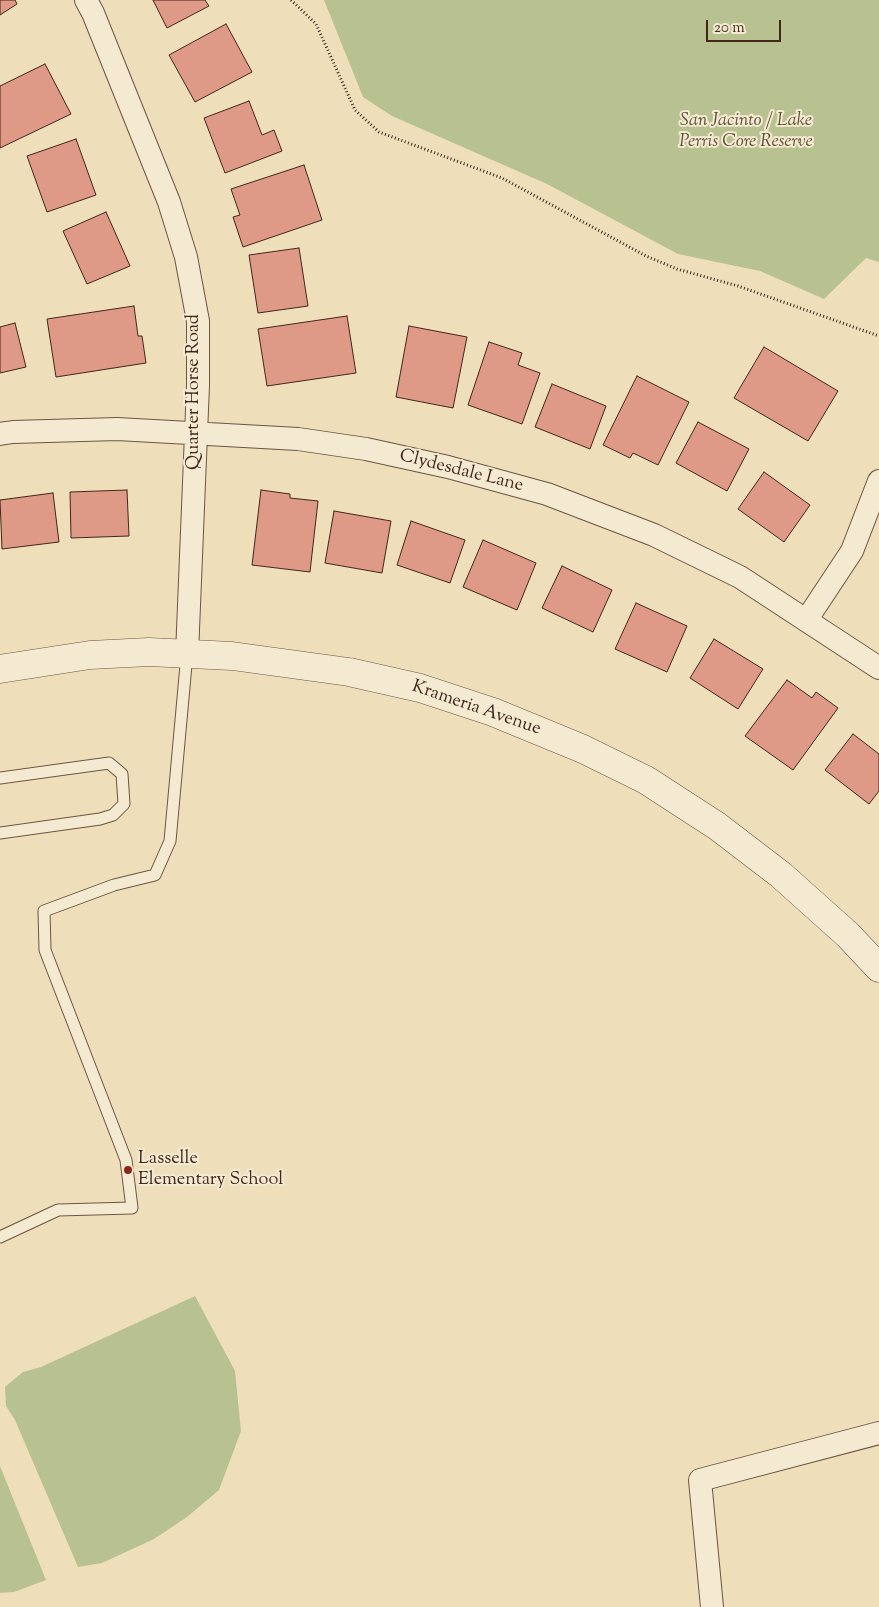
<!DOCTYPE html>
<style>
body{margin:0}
#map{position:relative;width:879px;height:1607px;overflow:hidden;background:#eedfba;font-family:"Sorts Mill Goudy",serif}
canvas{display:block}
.scale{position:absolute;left:706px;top:20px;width:75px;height:22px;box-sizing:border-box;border:2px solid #42261b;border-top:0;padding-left:6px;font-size:15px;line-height:18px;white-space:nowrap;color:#42261b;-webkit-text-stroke:4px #f4ead2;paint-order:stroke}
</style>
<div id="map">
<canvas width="879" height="1607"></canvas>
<div class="scale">20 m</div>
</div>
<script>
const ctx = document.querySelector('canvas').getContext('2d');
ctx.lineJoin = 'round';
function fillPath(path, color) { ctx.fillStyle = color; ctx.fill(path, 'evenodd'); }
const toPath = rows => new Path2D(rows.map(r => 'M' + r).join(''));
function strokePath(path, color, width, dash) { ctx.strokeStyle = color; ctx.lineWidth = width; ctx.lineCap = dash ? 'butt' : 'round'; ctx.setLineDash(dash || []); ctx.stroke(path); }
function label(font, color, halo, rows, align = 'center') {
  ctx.font = font + ' "Sorts Mill Goudy",serif'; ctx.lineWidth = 4; ctx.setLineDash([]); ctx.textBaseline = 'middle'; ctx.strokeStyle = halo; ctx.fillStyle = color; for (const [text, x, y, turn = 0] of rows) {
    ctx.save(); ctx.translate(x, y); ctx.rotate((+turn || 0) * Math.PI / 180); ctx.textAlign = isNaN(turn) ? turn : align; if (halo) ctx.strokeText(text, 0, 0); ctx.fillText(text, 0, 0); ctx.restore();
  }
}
fillPath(toPath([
 [324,0,879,0,879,262,866,258,824,299,760,271,678,254,547,184,392,116,363,97],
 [195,1296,235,1371,241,1431,219,1490,187,1517,154,1539,102,1563,78,1567,15,1420,6,1406,5,1387,23,1372,41,1367],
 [0,1466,46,1580,14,1592,0,1593]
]), '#b8c290');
const building = toPath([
 [0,0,15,0,17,4,0,15,0,0],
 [153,0,205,0,209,6,167,28,153,0],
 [226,24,252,72,195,102,169,55,226,24],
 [45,64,71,114,0,148,0,86,45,64],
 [249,101,262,135,274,130,282,151,225,173,204,118,249,101],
 [76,139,96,195,47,212,27,156,76,139],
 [304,165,322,220,243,247,233,217,240,215,231,189,304,165],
 [106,212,130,266,87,284,63,231,106,212],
 [299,248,308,306,258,313,249,255,299,248],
 [134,306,138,336,142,336,146,363,56,377,47,319,134,306],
 [347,316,356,373,267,386,258,329,347,316],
 [15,323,26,367,0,373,0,327,15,323],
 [409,326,467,337,453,408,396,397,409,326],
 [489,342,522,353,518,365,540,373,522,424,468,405,489,342],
 [764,347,838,391,808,441,734,398,764,347],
 [637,376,689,402,658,465,633,453,630,458,603,445,637,376],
 [552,384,606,406,590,449,535,427,552,384],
 [698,422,749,449,727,491,676,463,698,422],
 [764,472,810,505,784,542,738,509,764,472],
 [127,490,129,536,71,538,70,492,127,490],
 [261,490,290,494,290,498,318,501,310,572,252,565,261,490],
 [53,493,59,542,2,549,0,500,53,493],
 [334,511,391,521,382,573,325,563,334,511],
 [411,521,465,540,450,583,397,565,411,521],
 [483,540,536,563,517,610,463,587,483,540],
 [562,566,612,590,593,632,542,608,562,566],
 [636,603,687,626,667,672,615,649,636,603],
 [714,639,763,669,738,709,690,678,714,639],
 [787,680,812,698,816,692,838,708,793,770,745,736,787,680],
 [853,734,879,754,879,791,869,804,825,770,853,734]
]);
fillPath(building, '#df9987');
strokePath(building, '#42261b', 1);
const service = toPath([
 [0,778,109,763,122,774,124,804,113,815,100,819,0,833],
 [0,1237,58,1210,132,1208,126,1160,45,950,44,911,114,885,155,875,170,841,187,654]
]);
const minor = toPath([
 [86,0,93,13,169,202,186,257,198,321,198,385,187,654],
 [0,434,13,432,117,429,298,439,366,449,448,467,547,494,654,535,740,577,879,668],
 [807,619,852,551,879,481],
 [712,1607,700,1480,879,1433]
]);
const tertiary = toPath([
 [0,669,90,655,149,652,232,656,349,672,420,688,493,712,583,749,646,780,717,826,781,875,848,935,879,968]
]);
strokePath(service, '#6d5443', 13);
strokePath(minor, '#6d5443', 24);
strokePath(tertiary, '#6d5443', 29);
strokePath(toPath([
 [291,0,316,24,355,110,379,132,502,178,646,256,677,269,738,286,879,336]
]), '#42261b', 3, [1, 2.5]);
strokePath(service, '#f4ead2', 11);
strokePath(minor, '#f4ead2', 22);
strokePath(tertiary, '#f4ead2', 28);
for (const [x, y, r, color] of [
 [128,1170,5,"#8f2418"]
]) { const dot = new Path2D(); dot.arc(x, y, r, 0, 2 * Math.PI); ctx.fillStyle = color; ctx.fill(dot); strokePath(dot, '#f4ead2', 2); }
label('italic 18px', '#604d38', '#f4ead2', [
 ["San Jacinto / Lake",746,122],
 ["Perris Core Reserve",746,143]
]);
label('18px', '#42261b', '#f4ead2', [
 ["Quarter Horse Road",195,392,-90],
 ["Clydesdale Lane",461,472,14],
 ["Krameria Avenue",476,709,19]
]);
label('18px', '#42261b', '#f4ead2', [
 ["Lasselle",138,1160],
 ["Elementary School",138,1181]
], 'left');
</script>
